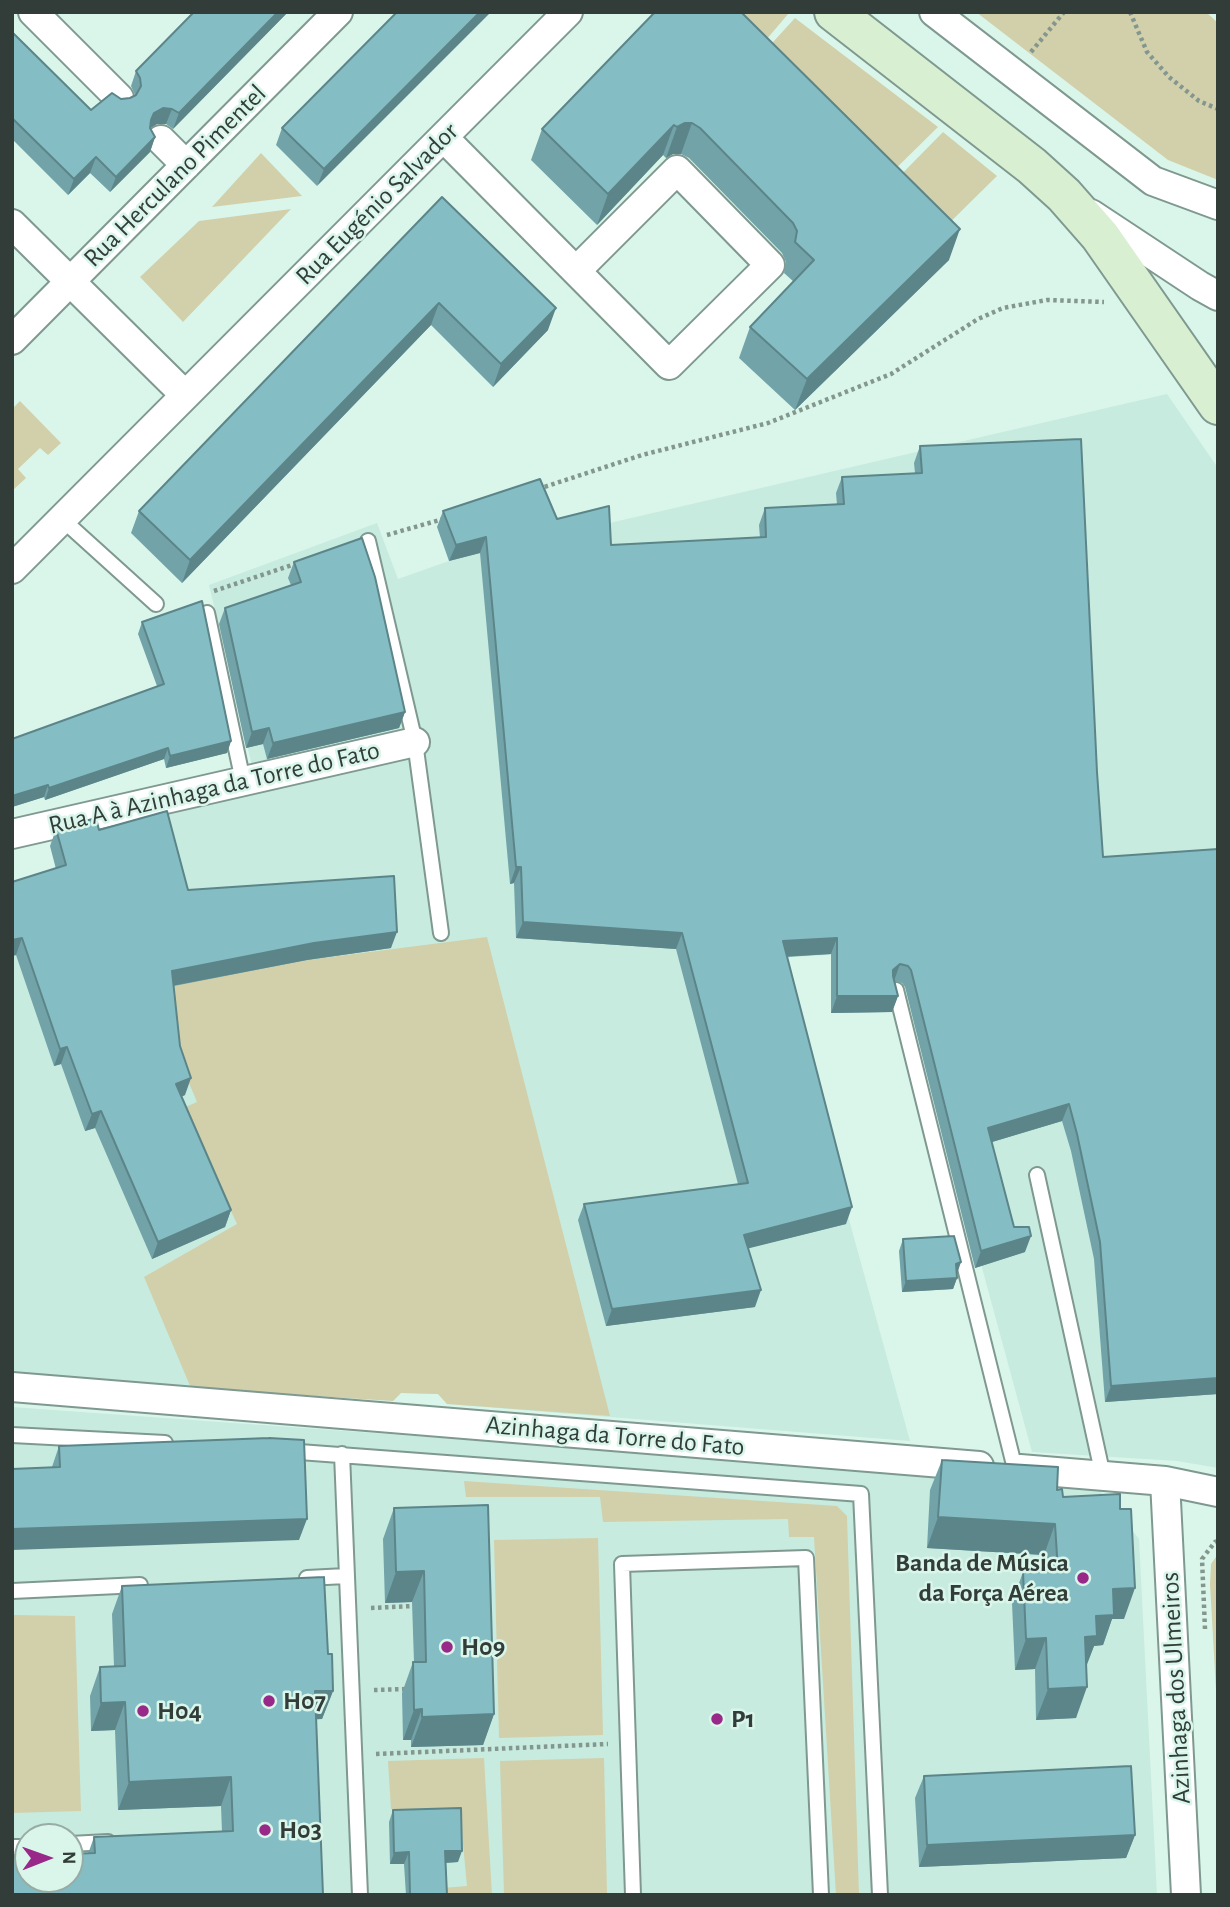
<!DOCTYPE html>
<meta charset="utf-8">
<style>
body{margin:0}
#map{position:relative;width:1230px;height:1907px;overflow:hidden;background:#daf6eb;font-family:"Alegreya Sans",sans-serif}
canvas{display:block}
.frame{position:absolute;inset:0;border:14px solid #323d39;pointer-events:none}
.north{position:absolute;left:14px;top:1823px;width:70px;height:70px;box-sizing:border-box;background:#daf6eb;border:2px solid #97aca4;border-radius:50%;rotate:89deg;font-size:19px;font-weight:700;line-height:28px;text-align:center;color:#323d39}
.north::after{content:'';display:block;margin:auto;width:24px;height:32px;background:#982989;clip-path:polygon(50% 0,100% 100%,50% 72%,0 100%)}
</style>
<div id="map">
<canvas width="1230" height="1907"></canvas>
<div class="frame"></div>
<div class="north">N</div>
</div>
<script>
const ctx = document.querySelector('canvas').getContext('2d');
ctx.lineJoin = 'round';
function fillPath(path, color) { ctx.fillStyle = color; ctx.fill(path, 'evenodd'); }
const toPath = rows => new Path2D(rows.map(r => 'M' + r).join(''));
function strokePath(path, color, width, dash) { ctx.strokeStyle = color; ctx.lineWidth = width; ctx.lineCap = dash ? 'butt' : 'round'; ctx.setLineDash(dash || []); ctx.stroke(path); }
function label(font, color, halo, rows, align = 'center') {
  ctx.font = font + ' "Alegreya Sans",sans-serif'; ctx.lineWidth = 5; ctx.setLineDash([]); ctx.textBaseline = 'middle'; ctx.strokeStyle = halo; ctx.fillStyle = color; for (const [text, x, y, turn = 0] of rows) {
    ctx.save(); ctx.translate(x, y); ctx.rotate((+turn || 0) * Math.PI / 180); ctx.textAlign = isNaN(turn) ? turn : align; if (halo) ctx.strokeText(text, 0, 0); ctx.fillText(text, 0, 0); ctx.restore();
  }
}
fillPath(toPath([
 [1167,394,1218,468,1218,1468,1177,1461,1032,1452,896,951,777,958,910,1441,447,1404,438,1394,401,1393,393,1401,12,1374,12,956,16,954,12,940,12,882,188,898,164,812,257,787,209,585,377,523,398,579,449,561,480,553],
 [12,1407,1095,1485,1139,1539,1157,1895,12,1895],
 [28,1837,70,1837,70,1879,28,1879]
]), '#c7ebdf');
fillPath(toPath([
 [699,12,788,12,789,13,748,61],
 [976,12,1206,12,1218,23,1218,180,1168,160],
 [795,18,938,127,876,188,752,65],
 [943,132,997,176,930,242,882,194],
 [261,153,302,196,212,207],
 [291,209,183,322,140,277,199,221],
 [20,401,61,443,48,455,40,448,18,469,26,478,12,491,12,409],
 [487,937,610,1416,447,1404,438,1394,401,1393,393,1401,191,1388,144,1277,237,1224,183,1108,197,1102,172,1042,166,987,307,960],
 [464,1481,837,1506,847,1516,859,1895,836,1895,814,1537,789,1537,788,1519,603,1522,600,1497,466,1497],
 [598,1538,603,1735,499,1738,494,1540],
 [1218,1554,1218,1726,1210,1584,1211,1564],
 [12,1615,75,1616,81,1811,12,1813],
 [484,1758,492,1895,444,1895,443,1888,467,1886,460,1813,391,1809,388,1761],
 [604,1758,607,1895,504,1895,500,1761]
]), '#d1d0ab');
const lane = toPath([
 [62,519,156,604],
 [368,541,415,742,441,933],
 [207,613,243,781],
 [896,990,1015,1469],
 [1037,1175,1103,1476],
 [12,1435,165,1443],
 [286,1451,861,1494,880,1895],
 [342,1454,360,1895],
 [307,1578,346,1576],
 [12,1591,140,1585],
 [70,1844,108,1842],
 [12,1847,28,1847],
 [633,1895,622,1564,806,1558,821,1895]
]);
const street = toPath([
 [33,12,119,98],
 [934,12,1153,181,1218,205],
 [444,138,669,365,770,265,677,170,576,271],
 [161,140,186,165],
 [1091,214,1200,286,1218,296],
 [12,224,185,395],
 [12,340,338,12],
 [12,569,568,12],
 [12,834,415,742],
 [12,1387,979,1466],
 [1020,1469,1165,1481,1218,1492],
 [1165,1481,1186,1895]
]);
const secondary = toPath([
 [834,12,1032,166,1064,195,1100,236,1218,405]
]);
strokePath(lane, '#7f9990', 18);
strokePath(street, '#7f9990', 32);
strokePath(secondary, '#7f9990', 42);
strokePath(toPath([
 [1130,12,1147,52,1169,77,1199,101,1218,109],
 [1031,52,1064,12],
 [538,489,642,455,768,423,891,374,978,319,1003,308,1047,300,1104,302],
 [387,535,443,519],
 [214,591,295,564],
 [371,1608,413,1606],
 [1205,1629,1202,1559,1215,1542,1218,1541],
 [374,1690,407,1689],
 [376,1754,608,1744]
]), '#84978f', 4.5, [3.5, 3.5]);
strokePath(lane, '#fff', 14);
strokePath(street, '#fff', 28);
strokePath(secondary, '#d8efd1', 38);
fillPath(toPath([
 [194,12,288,12,173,129,166,124,157,124,150,128,155,137,150,152,110,192,90,173,68,195,12,139,12,32,91,110,121,99,130,98,135,95,131,86,136,71],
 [397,12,317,186,276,145,282,128],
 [655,12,949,260,795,410,739,358,750,327,794,282,784,273,786,262,782,253,689,158,681,154,673,154,666,158,663,155,597,225,531,160,542,129],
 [442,197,548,330,493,387,431,325,182,583,131,533,139,511],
 [920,446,1097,772,1103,857,1218,849,1218,1394,1105,1402,1094,1259,1071,1151,1062,1121,992,1142,1014,1227,1025,1252,975,1268,905,987,902,983,894,981,898,996,892,1012,831,1013,831,954,787,957,846,1224,748,1248,755,1307,606,1326,578,1220,584,1204,738,1184,676,949,516,938,514,883,510,884,480,553,449,561,437,527,443,511,557,519,611,545,760,538,759,525,765,508,837,505,836,493,842,477,915,473,914,463],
 [294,562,405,712,399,728,267,759,263,744,246,748,219,624,225,608,291,585,288,578],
 [142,622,231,741,227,753,166,768,164,759,45,800,44,797,12,807,12,739,157,686,138,634],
 [56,829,99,830,188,890,391,948,307,960,174,986,185,1095,181,1097,231,1210,225,1227,152,1259,95,1128,85,1131,61,1064,54,1066,16,955,12,956,12,882,56,869,50,846],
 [903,1239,957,1273,957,1278,953,1289,902,1292,899,1251],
 [59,1446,299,1540,52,1467],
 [942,1460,1057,1490,1063,1497,1124,1619,1112,1619,1103,1645,1094,1646,1086,1666,1076,1718,1036,1720,1035,1669,1015,1670,1012,1603,1023,1572,1045,1572,1044,1555,927,1548,930,1490],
 [394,1508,494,1714,483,1745,411,1747,411,1740,403,1740,402,1693,413,1662,414,1662,412,1602,385,1603,383,1539],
 [122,1586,328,1654,333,1691,322,1719,316,1719,323,1895,88,1854,94,1837,222,1832,221,1806,118,1810,115,1730,91,1731,90,1696,100,1667,114,1666,112,1614],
 [924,1776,1135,1835,1126,1858,919,1867,915,1798],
 [393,1810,458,1862,446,1863,447,1895,406,1895,404,1864,390,1864,389,1822]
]), '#72a3a9');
fillPath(toPath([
 [278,12,288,12,173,129,179,113],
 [480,12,491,12,317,186,324,169],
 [163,108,172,109,166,124,157,124,149,129,151,120,154,113],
 [685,123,692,123,681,154,673,154,666,158,677,127],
 [674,125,663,155,597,225,608,194],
 [155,137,150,152,110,192,116,177],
 [96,157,90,173,68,195,74,179],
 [960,229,949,260,795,410,807,379],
 [439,303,431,325,182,583,190,560],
 [556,308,548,330,493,387,501,364],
 [486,537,480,553,449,561,456,545],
 [405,712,399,728,267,759,273,743],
 [269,728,263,744,246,748,252,732],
 [231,741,227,753,166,768,170,756],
 [168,748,164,759,45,800,49,788],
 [48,785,44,797,12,807,12,796],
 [516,867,521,867,514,883,510,884],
 [523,922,682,933,676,949,516,938],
 [397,932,391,948,307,960,166,987,172,971,314,943],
 [22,938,16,955,12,956,12,940],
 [837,938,831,954,777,957,783,941],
 [900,964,894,981,887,987,893,970],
 [837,996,898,996,892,1012,831,1013],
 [67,1047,61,1064,54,1066,60,1049],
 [191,1078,185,1095,170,1101,176,1084],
 [1069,1104,1062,1121,982,1145,988,1128],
 [101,1111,95,1128,85,1131,92,1114],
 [852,1207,846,1224,738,1251,744,1235],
 [231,1210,225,1227,152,1259,158,1242],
 [1031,1236,1025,1252,975,1268,981,1251],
 [961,1262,957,1274,956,1264],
 [957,1278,953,1289,902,1292,906,1281],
 [761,1290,755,1307,606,1326,612,1309],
 [1218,1378,1218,1394,1105,1402,1111,1386],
 [938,1517,1055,1524,1044,1555,927,1548],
 [307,1519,299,1540,12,1550,12,1529],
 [424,1571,412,1602,385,1603,396,1572],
 [1135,1588,1124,1619,1112,1619,1103,1645,1094,1646,1086,1667,1085,1637,1096,1616,1113,1589],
 [1046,1638,1035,1669,1015,1670,1026,1639],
 [1087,1687,1076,1718,1036,1720,1048,1689],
 [315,1691,333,1691,322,1719,305,1720],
 [125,1702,115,1730,91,1731,101,1703],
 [422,1709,411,1740,403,1740,414,1710],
 [494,1714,483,1745,411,1747,422,1717],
 [231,1777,221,1806,118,1810,129,1782],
 [1135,1835,1126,1858,919,1867,927,1845],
 [445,1851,462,1851,458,1862,441,1863],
 [409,1852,404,1864,390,1864,394,1853]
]), '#5c8589');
const building = toPath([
 [194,12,278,12,179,113,172,109,163,108,154,113,151,120,150,128,155,137,116,177,96,157,74,179,12,118,12,32,91,110,112,93,121,99,130,98,136,95,141,86,140,78,136,71,194,12],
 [397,12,480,12,324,169,282,128,397,12],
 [655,12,741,12,960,229,807,379,750,327,814,260,795,242,797,231,793,223,700,128,692,123,685,123,677,127,674,125,608,194,542,129,655,12],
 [442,197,556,308,501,364,439,303,190,560,139,511,442,197],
 [1081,439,1097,772,1103,857,1218,849,1218,1378,1111,1386,1100,1242,1077,1134,1069,1104,988,1128,1014,1227,1029,1227,1031,1236,981,1251,911,970,908,966,900,964,893,970,893,976,898,996,837,996,837,938,783,941,852,1207,744,1235,761,1290,612,1309,584,1204,748,1183,682,933,523,922,521,867,516,867,486,537,456,545,443,511,540,479,557,519,609,506,611,545,766,537,765,508,844,504,842,477,922,473,920,446,1081,439],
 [362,538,375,577,405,712,273,743,269,728,252,732,225,608,301,582,294,562,362,538],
 [202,601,231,741,170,756,168,748,49,788,48,785,12,796,12,739,164,684,142,622,202,601],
 [167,811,188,890,394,876,397,932,314,943,172,971,180,1046,191,1078,176,1084,231,1210,158,1242,101,1111,92,1114,67,1047,60,1049,22,938,12,940,12,882,66,865,56,829,96,818,99,830,167,811],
 [954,1236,961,1262,956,1264,957,1278,906,1281,903,1239,954,1236],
 [269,1438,304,1440,307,1519,12,1529,12,1469,60,1467,59,1446,269,1438],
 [942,1460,1058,1467,1057,1490,1062,1489,1063,1497,1120,1494,1120,1509,1131,1509,1135,1588,1113,1589,1114,1615,1096,1616,1097,1636,1085,1637,1087,1687,1048,1689,1046,1638,1026,1639,1023,1572,1058,1571,1055,1524,938,1517,942,1460],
 [488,1505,494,1714,422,1717,422,1709,414,1710,413,1662,426,1662,424,1571,396,1572,394,1508,488,1505],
 [324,1577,328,1654,332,1654,333,1691,315,1691,323,1895,12,1895,12,1857,28,1856,28,1879,70,1879,70,1854,95,1853,94,1837,233,1831,231,1777,129,1782,125,1702,101,1703,100,1667,125,1666,122,1586,324,1577],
 [1131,1766,1135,1835,927,1845,924,1776,1131,1766],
 [461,1808,462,1851,445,1851,447,1895,410,1895,409,1852,394,1853,393,1810,461,1808]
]);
fillPath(building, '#84bec4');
strokePath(building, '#5c8589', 2);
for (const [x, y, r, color] of [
 [1083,1578,7,"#982989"],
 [447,1647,7,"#982989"],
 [269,1701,7,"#982989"],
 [143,1711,7,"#982989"],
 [717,1719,7,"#982989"],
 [265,1830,7,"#982989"]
]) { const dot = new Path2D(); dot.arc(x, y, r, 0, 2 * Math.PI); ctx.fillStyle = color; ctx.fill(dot); strokePath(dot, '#daf6eb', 2.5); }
label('26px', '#323d39', '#daf6eb', [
 ["Rua Herculano Pimentel",175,176,-45],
 ["Rua Eugénio Salvador",377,204,-45],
 ["Rua A à Azinhaga da Torre do Fato",214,788,-13],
 ["Azinhaga da Torre do Fato",615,1436,5],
 ["Azinhaga dos Ulmeiros",1176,1688,-93]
]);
label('bold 26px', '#323d39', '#daf6eb', [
 ["Banda de Música",1069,1563,"right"],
 ["da Força Aérea",1069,1593,"right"],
 ["H09",461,1647],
 ["H07",283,1701],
 ["H04",157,1711],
 ["P1",731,1719],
 ["H03",279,1830]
], 'left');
</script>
